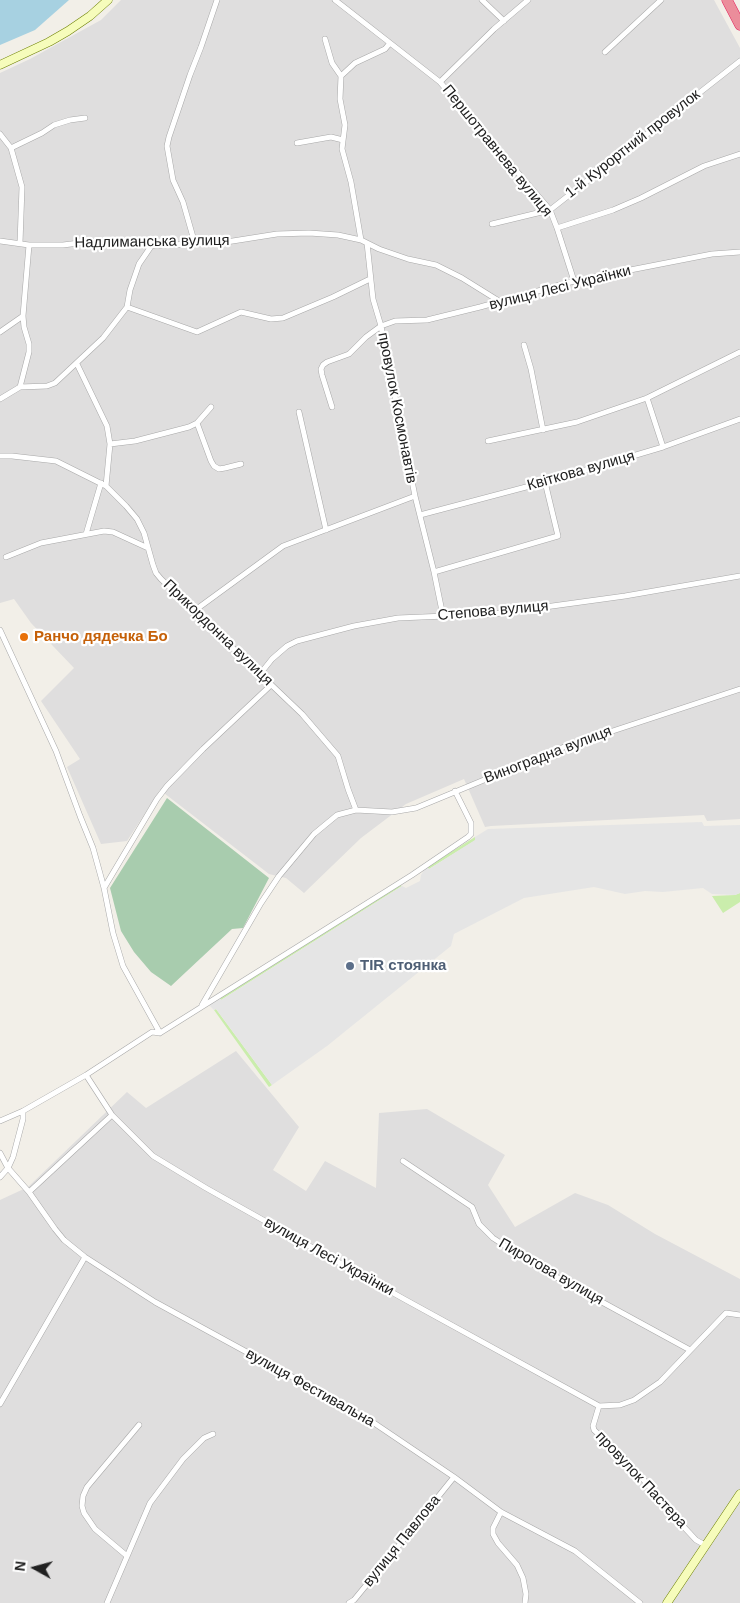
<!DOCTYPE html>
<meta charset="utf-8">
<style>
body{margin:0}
#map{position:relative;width:740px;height:1603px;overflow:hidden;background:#f2efe8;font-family:Helvetica,sans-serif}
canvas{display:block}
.north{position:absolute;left:10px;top:1543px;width:50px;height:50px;-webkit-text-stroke:4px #fff;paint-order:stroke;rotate:277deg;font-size:14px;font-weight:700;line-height:20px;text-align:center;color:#212121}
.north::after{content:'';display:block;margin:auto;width:18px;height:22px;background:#212121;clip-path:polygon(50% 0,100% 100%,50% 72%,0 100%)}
</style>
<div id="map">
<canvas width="740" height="1603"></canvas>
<div class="north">N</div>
</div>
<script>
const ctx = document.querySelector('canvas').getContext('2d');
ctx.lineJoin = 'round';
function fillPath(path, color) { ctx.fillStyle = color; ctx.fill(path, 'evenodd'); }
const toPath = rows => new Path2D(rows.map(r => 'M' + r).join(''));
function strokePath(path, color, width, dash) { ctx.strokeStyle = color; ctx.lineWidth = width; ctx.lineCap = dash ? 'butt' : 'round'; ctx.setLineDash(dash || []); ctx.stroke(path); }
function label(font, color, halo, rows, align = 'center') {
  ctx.font = font + ' Helvetica,sans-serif'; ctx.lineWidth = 4.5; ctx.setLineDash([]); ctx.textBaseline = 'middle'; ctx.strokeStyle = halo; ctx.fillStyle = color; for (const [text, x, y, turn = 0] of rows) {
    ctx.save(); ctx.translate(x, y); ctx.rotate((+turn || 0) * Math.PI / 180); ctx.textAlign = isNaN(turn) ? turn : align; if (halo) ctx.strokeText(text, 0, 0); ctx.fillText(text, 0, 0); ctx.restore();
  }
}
fillPath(toPath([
 [121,0,714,0,740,48,740,819,707,821,704,815,491,826,485,827,464,779,406,804,361,838,304,893,286,878,269,874,160,790,127,841,101,844,67,767,80,759,41,701,74,668,31,623,14,599,0,603,0,73,30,59,101,20],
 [236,1051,299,1127,273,1170,306,1191,325,1161,376,1188,379,1113,427,1109,505,1155,488,1185,515,1227,575,1193,608,1205,655,1234,740,1279,740,1603,0,1603,0,1200,28,1187,127,1092,146,1108]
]), '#dfdede');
fillPath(toPath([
 [475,837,476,840,429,869,427,867],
 [400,885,402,886,221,1000,220,998],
 [740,893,740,902,723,913,712,896,735,895],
 [216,1009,272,1085,269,1087,214,1010]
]), '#caedac');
fillPath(toPath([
 [167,798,269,878,243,928,232,929,171,986,151,972,134,952,121,931,110,888]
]), '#a8ccae');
fillPath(toPath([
 [702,822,704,826,740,825,740,893,735,895,712,894,703,888,663,892,645,891,625,894,594,887,524,898,454,934,451,946,327,1046,272,1085,216,1009,214,1010,209,1005,220,998,221,1000,402,886,406,888,420,881,421,875,426,867,429,869,475,840,475,837,488,829]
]), '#e5e5e5');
fillPath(toPath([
 [0,0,69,0,35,30,0,45]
]), '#a7d1e1');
const street = toPath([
 [335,0,440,82,550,210,557,228,574,281],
 [482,0,504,21],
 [325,39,332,63,341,76,340,99,345,125,342,149,351,182,361,240],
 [605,52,661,0],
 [341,76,355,63,385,49,390,43],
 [440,82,494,29,528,0],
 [0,134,11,148,22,187,20,243],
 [297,143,331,137,343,140],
 [11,148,42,133,54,125,70,120,85,118],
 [492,224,550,210,740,61],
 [557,228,613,210,641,198,704,166,740,154],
 [0,241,29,245,63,245,95,241,141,246,220,243,277,234,309,233,338,235,361,240,379,249,408,259,436,265,462,278,499,301],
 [367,243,373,299,381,326,415,496,434,572,443,616],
 [195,244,183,202,173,180,167,146,169,137,190,75,201,47,217,0],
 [127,307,130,290,139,264,152,245],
 [0,332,23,316],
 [524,345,531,369,543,430],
 [77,364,107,426,110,444,106,486,126,506,137,519,144,533,153,565,156,573,161,579,194,611,302,714,338,756,348,789,356,810],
 [20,387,47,386,55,383,103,338,127,307,197,332,241,312,271,319,283,318,333,297,370,279],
 [647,398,663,447],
 [0,399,20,387,29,352,29,344,24,327,23,316,29,245],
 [332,407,322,375,321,369,323,365,327,362,349,354,366,337,381,326,395,321,427,320,480,307,574,281,712,254,740,252],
 [299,412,326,530],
 [197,423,211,461,214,466,219,469,225,468,241,464],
 [488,441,577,422,647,398,740,352],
 [110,444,135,441,189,427,197,423,211,407],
 [0,456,12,456,56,461,106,486],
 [420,515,545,482,663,447,740,419],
 [86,534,101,483],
 [6,557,41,543,104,531,113,532,148,548],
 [434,572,558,536,545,482],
 [194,611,283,546,415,496],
 [0,630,56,751,80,816,93,848,104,888,113,933,123,966,160,1033],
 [260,674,272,659,287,646,297,641,354,626,398,618,494,614,625,596,740,576],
 [104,888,157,799,167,786,203,749,271,685],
 [202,1005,261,903,279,876,314,834,337,815,356,810,392,812,416,808,564,747,740,689],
 [86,1075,112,1115,153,1156,206,1188,404,1299,599,1406],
 [0,1121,23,1111,86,1075,152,1032,160,1033,412,875,468,837,471,834,471,823,455,791],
 [0,1153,8,1168,29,1192,55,1229,64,1240,85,1257,155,1302,307,1385,374,1423,454,1477,501,1512,575,1551,640,1603],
 [403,1161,472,1207,479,1224,493,1238,536,1266,690,1350],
 [0,1177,8,1168,13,1157,23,1119,23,1111],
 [29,1192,112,1115],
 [0,1404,85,1257],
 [501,1512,493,1528,493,1534,498,1543,517,1565,523,1578,526,1594,525,1603],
 [705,1545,696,1540,670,1512,665,1504,626,1460,594,1430,593,1426,599,1406,620,1405,634,1400,660,1382,726,1313,740,1315],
 [127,1556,95,1529,84,1513,82,1506,83,1496,87,1487,139,1425],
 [107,1603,150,1503,183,1459,204,1438,213,1434],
 [349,1603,354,1600,396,1549,454,1477]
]);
const secondary = toPath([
 [0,65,49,42,68,31,90,16,108,0],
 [667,1603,740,1494]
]);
const highway = toPath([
 [727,0,740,25]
]);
strokePath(street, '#a8a8a8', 6);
strokePath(secondary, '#6d8000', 9);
strokePath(highway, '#e3225c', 11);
strokePath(street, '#fff', 5);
strokePath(secondary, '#f6fcbb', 8);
strokePath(highway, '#eb8d9b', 10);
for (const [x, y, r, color] of [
 [24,637,5,"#e8710a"],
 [350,966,5,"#5c6f8a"]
]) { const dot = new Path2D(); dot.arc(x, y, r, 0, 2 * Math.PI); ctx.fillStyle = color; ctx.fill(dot); strokePath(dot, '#fff', 2); }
label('15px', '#212121', '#fff', [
 ["1-й Курортний провулок",633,144,-38],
 ["Першотравнева вулиця",497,151,51],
 ["Надлиманська вулиця",152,242,-1],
 ["вулиця Лесі Українки",560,288,-14],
 ["провулок Космонавтів",397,408,79],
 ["Квіткова вулиця",581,471,-16],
 ["Степова вулиця",493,611,-5],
 ["Прикордонна вулиця",218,633,44],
 ["Виноградна вулиця",548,755,-21],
 ["вулиця Лесі Українки",329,1257,29],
 ["Пирогова вулиця",551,1272,30],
 ["вулиця Фестивальна",310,1388,29],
 ["провулок Пастера",641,1480,47],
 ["вулиця Павлова",402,1541,-51]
]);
label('bold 15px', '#c56008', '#fff', [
 ["Ранчо дядечка Бо",34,637]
], 'left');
label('bold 15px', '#4e5e75', '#fff', [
 ["TIR стоянка",360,966]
], 'left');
</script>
